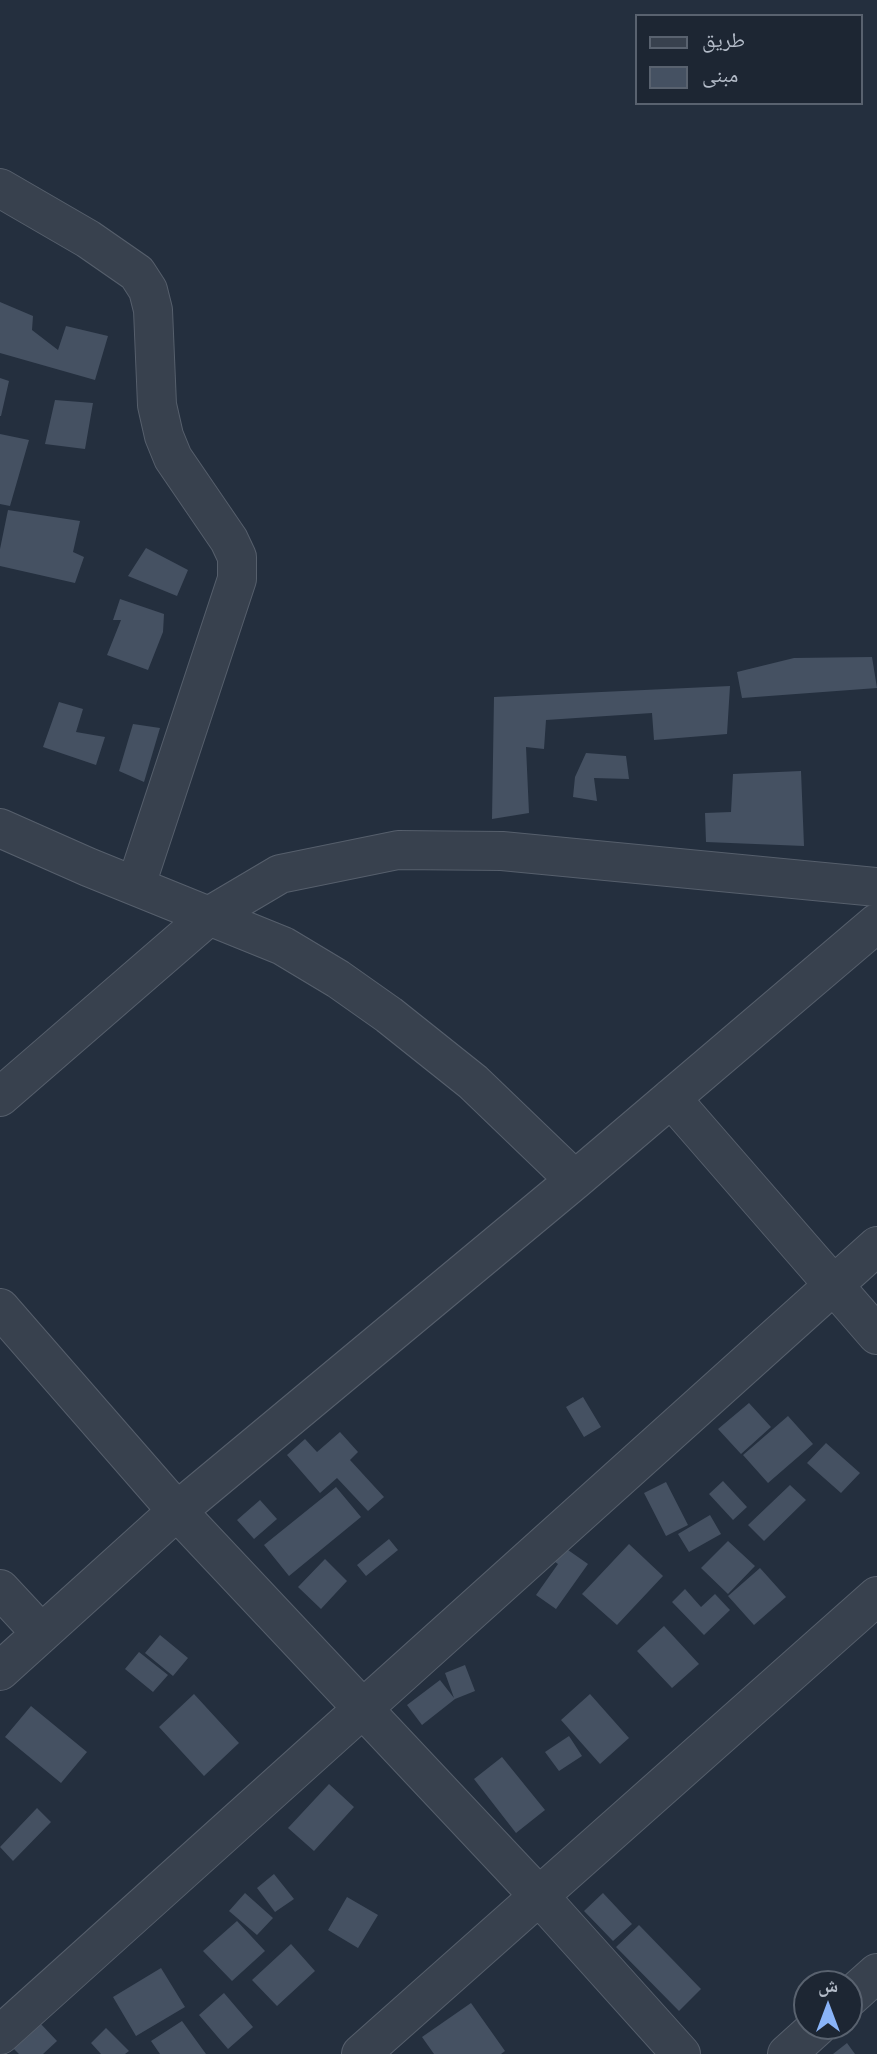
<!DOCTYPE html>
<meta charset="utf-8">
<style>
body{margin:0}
#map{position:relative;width:877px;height:2054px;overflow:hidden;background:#242f3e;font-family:"Roboto Condensed","Noto Naskh Arabic",sans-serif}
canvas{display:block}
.legend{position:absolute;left:635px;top:14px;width:228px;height:91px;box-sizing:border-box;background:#1d2633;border:2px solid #59626f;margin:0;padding:9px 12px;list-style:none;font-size:21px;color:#b4bcc9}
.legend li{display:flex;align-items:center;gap:14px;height:35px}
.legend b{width:35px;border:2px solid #59626f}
.north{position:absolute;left:793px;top:1970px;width:70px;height:70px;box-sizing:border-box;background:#1d2633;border:2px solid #59626f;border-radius:50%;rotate:0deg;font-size:19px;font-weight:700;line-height:28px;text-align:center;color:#b4bcc9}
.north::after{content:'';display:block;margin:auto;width:24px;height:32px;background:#8ab4f8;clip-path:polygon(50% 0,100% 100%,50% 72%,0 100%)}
</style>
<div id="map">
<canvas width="877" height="2054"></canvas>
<ul class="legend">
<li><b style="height:9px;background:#38414e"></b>طريق</li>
<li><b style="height:19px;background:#455162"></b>مبنى</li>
</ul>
<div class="north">ش</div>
</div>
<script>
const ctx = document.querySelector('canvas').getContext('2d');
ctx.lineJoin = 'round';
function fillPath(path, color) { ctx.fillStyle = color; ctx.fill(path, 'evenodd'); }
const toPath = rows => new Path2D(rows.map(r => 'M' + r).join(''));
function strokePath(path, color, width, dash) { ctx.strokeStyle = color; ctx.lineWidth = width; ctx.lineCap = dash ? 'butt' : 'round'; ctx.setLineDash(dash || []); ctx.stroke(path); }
fillPath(toPath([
 [0,302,33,316,32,330,58,350,66,326,108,336,95,380,0,353],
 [0,378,9,381,1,416,0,416],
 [55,400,93,403,85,449,45,444],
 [0,434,29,440,10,506,0,504],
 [8,510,80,521,73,552,84,557,75,583,0,566,0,549],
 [146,548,188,570,177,596,128,576],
 [120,599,164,614,163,632,148,670,107,655,121,620,113,620],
 [872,657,877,688,742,698,737,672,794,658],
 [730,686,727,734,654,740,652,713,546,720,544,749,526,747,529,813,492,819,494,697],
 [59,702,83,709,76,732,105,737,96,765,43,747],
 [133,724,160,728,144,782,119,771],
 [586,753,626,756,629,779,594,778,597,801,573,797,575,777],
 [801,771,804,846,706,842,705,813,731,812,733,774],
 [583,1397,601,1427,584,1437,566,1407],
 [749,1403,771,1427,741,1454,718,1429],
 [788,1416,813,1444,768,1483,743,1455],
 [340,1432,358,1452,350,1460,384,1497,368,1511,337,1478,320,1493,287,1455,305,1439,317,1452],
 [826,1443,860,1473,841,1493,807,1463],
 [723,1481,747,1507,733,1520,709,1494],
 [666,1482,688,1525,666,1536,644,1493],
 [790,1485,806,1500,764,1541,748,1525],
 [336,1487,361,1517,289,1576,264,1545],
 [260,1500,277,1519,254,1539,237,1520],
 [710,1515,721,1534,689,1552,678,1534],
 [389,1539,398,1550,366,1576,357,1565],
 [728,1541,755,1566,728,1594,701,1568],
 [558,1543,588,1564,556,1609,536,1595,558,1564,548,1557],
 [629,1544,663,1576,617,1625,582,1594],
 [325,1559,347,1581,321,1609,298,1587],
 [760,1568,786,1597,754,1625,728,1596],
 [685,1589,701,1607,715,1594,730,1610,704,1635,672,1602],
 [664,1626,699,1664,672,1688,637,1651],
 [160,1635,188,1658,173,1676,145,1653],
 [139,1652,168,1675,153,1692,125,1669],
 [465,1665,475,1691,455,1699,422,1725,407,1705,440,1680,454,1698,445,1673],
 [194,1694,239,1743,204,1776,159,1727],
 [590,1694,629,1738,600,1764,561,1720],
 [31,1706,87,1752,61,1783,5,1737],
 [569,1736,582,1756,559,1771,545,1752],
 [502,1757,545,1810,516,1833,474,1779],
 [329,1784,354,1807,314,1851,288,1828],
 [37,1808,51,1822,13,1861,0,1847],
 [274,1874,294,1899,275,1912,257,1888],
 [245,1893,273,1918,257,1935,229,1911],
 [603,1893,632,1924,613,1941,584,1911],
 [347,1897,378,1915,358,1948,328,1930],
 [237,1921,265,1951,232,1981,203,1951],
 [639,1925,701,1989,679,2011,616,1947],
 [291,1944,315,1971,277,2006,252,1980],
 [161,1968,185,2007,136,2036,113,1997],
 [224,1993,253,2027,228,2049,199,2015],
 [471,2003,505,2051,501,2054,434,2054,422,2037],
 [182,2021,206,2054,160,2054,151,2041],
 [40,2023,57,2041,43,2054,19,2054,13,2048],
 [106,2028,129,2051,125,2054,101,2054,91,2043],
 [847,2043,855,2054,833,2054]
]), '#455162');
const street = toPath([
 [0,188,88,239,137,273,148,290,153,310,157,405,164,436,173,458,229,540,237,557,237,579,136,885],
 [0,828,88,867,283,946,338,979,389,1015,473,1082,575,1180],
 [0,1097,209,916,280,874,398,850,502,851,877,887],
 [671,1098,877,1335],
 [0,1308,177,1511,539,1896,681,2054],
 [0,1589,41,1633],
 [0,1671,177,1511,575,1180,877,923],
 [849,1998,877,1973],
 [0,2035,877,1246],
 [361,2054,877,1596],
 [787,2054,818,2026]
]);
strokePath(street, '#565f6c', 40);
strokePath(street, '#38414e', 38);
</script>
